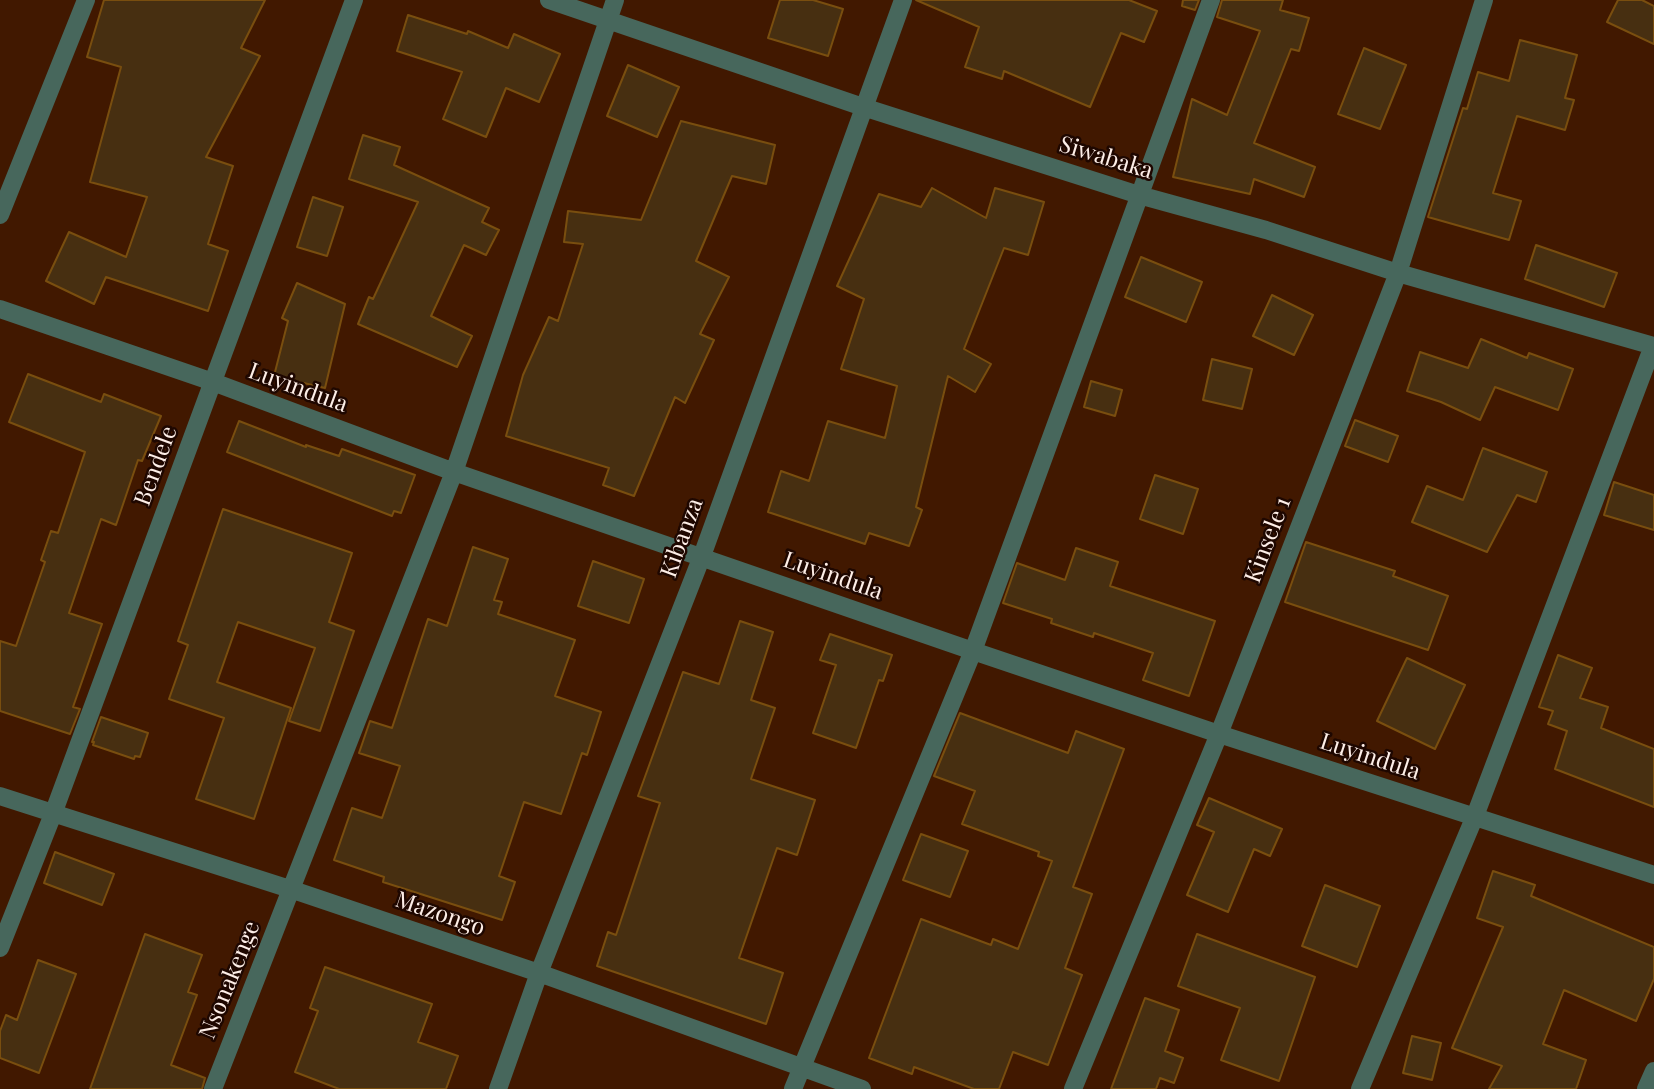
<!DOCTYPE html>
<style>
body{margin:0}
canvas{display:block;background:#411800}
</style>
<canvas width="1654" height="1089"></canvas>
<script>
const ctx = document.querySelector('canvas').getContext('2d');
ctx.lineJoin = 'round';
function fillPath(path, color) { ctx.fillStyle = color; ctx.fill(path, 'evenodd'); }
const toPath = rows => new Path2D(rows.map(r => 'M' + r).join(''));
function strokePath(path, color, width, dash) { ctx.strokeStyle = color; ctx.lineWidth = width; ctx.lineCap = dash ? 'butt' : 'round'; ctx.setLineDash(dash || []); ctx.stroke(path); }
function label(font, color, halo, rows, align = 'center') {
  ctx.font = font + ' "Playfair Display",serif'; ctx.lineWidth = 5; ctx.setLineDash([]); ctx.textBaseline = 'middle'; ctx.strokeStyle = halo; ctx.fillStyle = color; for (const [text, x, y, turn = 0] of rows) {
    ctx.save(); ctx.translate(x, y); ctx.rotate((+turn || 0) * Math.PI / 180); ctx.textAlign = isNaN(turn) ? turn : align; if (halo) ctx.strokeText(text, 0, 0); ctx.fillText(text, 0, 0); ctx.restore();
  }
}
const building = toPath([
 [104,0,265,0,241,48,260,56,206,157,233,166,208,244,228,251,208,311,106,277,94,304,46,281,69,232,126,257,147,197,90,182,121,67,87,57,104,0],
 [780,0,813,0,843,9,828,56,768,38,780,0],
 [916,0,1129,0,1157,11,1144,42,1121,33,1090,107,1004,71,1002,79,965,67,979,27,916,0],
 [1183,0,1199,0,1195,10,1182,6,1183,0],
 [1222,0,1283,0,1280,10,1309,18,1299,51,1291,49,1254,143,1315,167,1304,197,1254,179,1250,194,1173,177,1192,99,1227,115,1260,31,1217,17,1222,0],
 [1618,0,1642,0,1654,6,1654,44,1607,22,1618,0],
 [408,15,467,34,468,31,508,48,514,34,560,54,539,102,506,88,486,137,443,119,462,72,397,51,408,15],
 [1520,40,1577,55,1565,98,1574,100,1565,130,1517,116,1493,193,1521,201,1509,240,1428,217,1463,108,1467,109,1478,72,1509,81,1520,40],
 [1364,48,1406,65,1380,129,1338,114,1364,48],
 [628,65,679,87,657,137,607,116,628,65],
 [681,121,775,145,766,184,732,176,696,261,729,277,700,334,714,340,685,403,675,397,634,496,603,485,609,468,506,436,523,375,549,317,558,321,583,244,564,242,568,211,641,220,681,121],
 [363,135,400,147,394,165,489,208,482,222,499,230,486,255,464,245,431,316,472,336,457,367,358,324,369,297,373,299,418,202,349,179,363,135],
 [932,188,986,218,995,188,1044,202,1028,255,1004,248,964,349,991,364,975,392,948,376,916,507,922,510,909,546,869,533,865,544,768,512,781,471,809,481,828,421,885,438,897,386,841,369,864,299,837,286,879,194,921,207,932,188],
 [313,197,343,207,327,256,297,247,313,197],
 [1536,245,1617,273,1604,307,1525,279,1536,245],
 [1141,257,1202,282,1186,322,1125,297,1141,257],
 [297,283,345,304,325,388,274,376,288,321,282,318,297,283],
 [1272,295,1313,315,1294,355,1253,336,1272,295],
 [1481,339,1527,358,1529,353,1573,369,1558,410,1495,387,1480,420,1441,402,1407,391,1420,352,1468,368,1481,339],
 [1212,359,1252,369,1242,409,1203,400,1212,359],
 [28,374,101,402,104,394,161,416,142,461,138,460,116,525,101,519,69,613,102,624,73,707,80,709,70,734,0,711,0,641,16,646,45,562,41,560,51,531,58,533,85,452,9,422,28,374],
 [1091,381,1122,390,1115,416,1084,407,1091,381],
 [1355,420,1398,436,1388,462,1345,446,1355,420],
 [239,421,306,447,306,445,339,456,342,449,415,475,401,513,394,511,392,516,227,452,239,421],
 [1483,448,1547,472,1536,502,1517,495,1487,552,1412,522,1427,486,1463,500,1483,448],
 [1155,475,1198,489,1183,534,1140,519,1155,475],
 [1614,482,1654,495,1654,530,1604,515,1614,482],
 [223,509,352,553,329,622,354,631,320,731,289,721,315,648,238,622,217,682,291,708,254,819,196,799,224,718,169,699,188,645,178,641,223,509],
 [1306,542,1395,571,1393,576,1448,596,1428,650,1285,602,1306,542],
 [473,547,508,559,494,600,502,602,498,614,575,640,555,696,601,712,587,755,582,753,561,814,524,802,499,876,515,882,502,920,383,882,384,877,334,860,352,808,382,818,400,766,359,753,370,721,392,728,428,619,447,626,473,547],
 [1076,548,1118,562,1110,586,1215,621,1189,696,1143,680,1153,653,1094,633,1093,637,1051,623,1052,619,1003,603,1017,563,1065,580,1076,548],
 [593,561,644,579,629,623,578,606,593,561],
 [740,621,773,632,751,700,775,708,751,779,815,800,797,855,777,848,739,958,783,973,766,1024,597,966,608,932,616,935,660,803,638,796,683,672,719,684,740,621],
 [830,634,892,655,883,681,879,680,856,748,813,733,836,665,820,660,830,634],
 [1558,655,1592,668,1580,698,1608,707,1601,728,1654,749,1654,807,1555,769,1567,731,1548,724,1553,711,1539,707,1558,655],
 [1407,658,1465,685,1435,749,1377,721,1407,658],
 [960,713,1068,753,1076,731,1124,749,1073,887,1092,894,1065,968,1082,975,1048,1065,1013,1052,999,1089,974,1089,914,1067,912,1074,869,1058,921,919,991,945,993,939,1018,949,1052,861,1038,856,1039,852,962,824,975,791,934,776,960,713],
 [101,717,148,733,140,757,135,756,134,759,93,745,94,742,92,742,101,717],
 [1209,798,1282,829,1270,856,1254,849,1228,912,1187,895,1214,832,1197,825,1209,798],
 [921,834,968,851,950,897,903,880,921,834],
 [55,852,114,874,102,905,44,883,55,852],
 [1493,871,1535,885,1531,896,1654,947,1654,979,1636,1021,1564,990,1543,1044,1586,1060,1576,1089,1489,1089,1502,1066,1452,1048,1503,927,1477,918,1493,871],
 [1325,885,1380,906,1357,967,1302,946,1325,885],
 [145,934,202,955,188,992,197,995,171,1065,205,1078,202,1089,90,1089,145,934],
 [1197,934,1315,977,1279,1081,1221,1060,1240,1008,1178,986,1197,934],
 [38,960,76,974,39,1073,0,1058,0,1031,6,1015,17,1020,38,960],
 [325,967,432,1004,418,1042,458,1056,446,1089,339,1089,295,1072,318,1011,310,1008,325,967],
 [1145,998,1179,1010,1165,1051,1183,1058,1174,1083,1160,1078,1156,1089,1111,1089,1145,998],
 [1412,1036,1441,1043,1432,1080,1403,1073,1412,1036]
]);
fillPath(building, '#472f11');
strokePath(building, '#794e0f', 2);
strokePath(toPath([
 [549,0,863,107,1139,195,1266,230,1398,273,1654,346],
 [0,215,86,0],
 [0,309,213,382,454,472,973,651,1219,734,1654,875],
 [0,796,293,890,539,973,862,1089],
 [0,948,53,814,354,0],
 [213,1089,454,472,615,0],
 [498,1089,539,973,702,556,903,0],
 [793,1089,973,651,1211,0],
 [1073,1089,1219,734,1398,273,1484,0],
 [1360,1089,1475,816,1653,346],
 [1646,1089,1654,1071]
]), '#47675c', 18);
label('23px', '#fdeee7', '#1e0700', [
 ["Siwabaka",1106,158,17],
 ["Luyindula",298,388,20],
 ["Bendele",156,466,-70],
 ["Kibanza",682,538,-70],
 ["Kinsele 1",1268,540,-69],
 ["Luyindula",833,576,19],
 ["Luyindula",1370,757,18],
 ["Mazongo",440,914,19],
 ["Nsonakenge",230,980,-68]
]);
</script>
